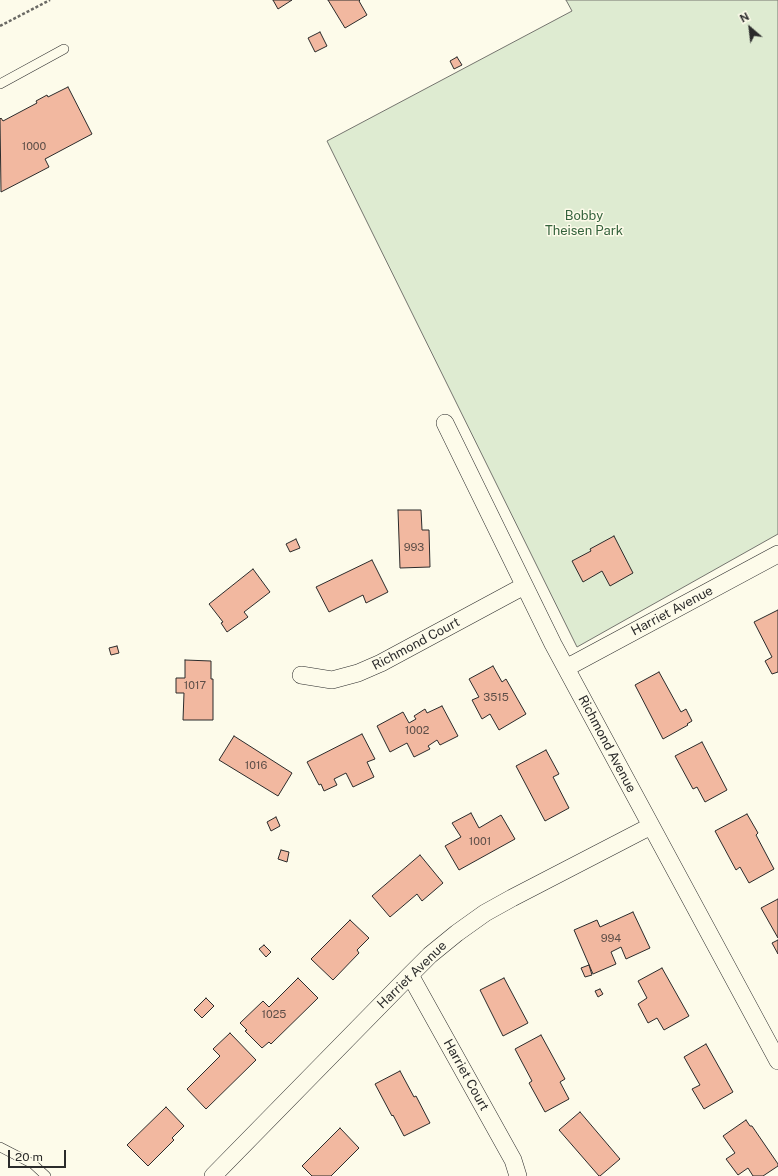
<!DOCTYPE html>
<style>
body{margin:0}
#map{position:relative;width:778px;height:1176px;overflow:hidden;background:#fdfbea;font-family:"Public Sans",sans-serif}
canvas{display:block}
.north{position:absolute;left:730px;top:8px;width:40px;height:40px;-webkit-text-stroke:3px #fdfbea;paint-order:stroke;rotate:332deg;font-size:11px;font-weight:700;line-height:16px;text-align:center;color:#2b2b2b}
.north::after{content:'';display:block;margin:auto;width:14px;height:18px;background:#2b2b2b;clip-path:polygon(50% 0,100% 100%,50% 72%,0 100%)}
.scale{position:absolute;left:8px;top:1150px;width:58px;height:18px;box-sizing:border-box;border:2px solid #2b2b2b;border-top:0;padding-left:5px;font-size:12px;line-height:14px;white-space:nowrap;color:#2b2b2b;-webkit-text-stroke:3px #fdfbea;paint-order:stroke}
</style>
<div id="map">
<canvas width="778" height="1176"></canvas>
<div class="north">N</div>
<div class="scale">20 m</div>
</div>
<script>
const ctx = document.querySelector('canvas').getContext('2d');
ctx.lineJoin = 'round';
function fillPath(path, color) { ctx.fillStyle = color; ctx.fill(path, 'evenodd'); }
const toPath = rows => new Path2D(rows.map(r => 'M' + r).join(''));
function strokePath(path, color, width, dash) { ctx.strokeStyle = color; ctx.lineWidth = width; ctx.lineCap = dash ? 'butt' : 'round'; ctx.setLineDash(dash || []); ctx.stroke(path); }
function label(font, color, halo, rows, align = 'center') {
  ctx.font = font + ' "Public Sans",sans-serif'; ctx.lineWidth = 3; ctx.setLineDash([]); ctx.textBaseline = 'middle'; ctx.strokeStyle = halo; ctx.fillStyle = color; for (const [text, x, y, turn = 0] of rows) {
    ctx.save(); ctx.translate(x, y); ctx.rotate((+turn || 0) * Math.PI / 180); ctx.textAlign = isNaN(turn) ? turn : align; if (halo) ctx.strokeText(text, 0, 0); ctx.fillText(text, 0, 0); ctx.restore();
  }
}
const green = toPath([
 [566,0,778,0,778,534,577,647,327,141,572,11,566,0]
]);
fillPath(green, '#deebd1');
strokePath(green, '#74746e', 1);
const building = toPath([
 [273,0,292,0,278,9,273,0],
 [328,0,360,0,359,1,367,15,345,28,328,0],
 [320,32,327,46,315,52,308,38,320,32],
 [457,57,462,65,454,69,450,61,457,57],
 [68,87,92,134,45,159,49,167,1,192,0,119,1,118,3,121,37,103,36,101,47,95,48,97,68,87],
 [398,510,421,510,422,530,429,530,430,567,400,568,398,510],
 [614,536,633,573,610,586,602,571,583,582,572,561,591,551,590,549,614,536],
 [296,539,300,548,290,552,286,544,296,539],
 [372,560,388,592,366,603,363,595,329,612,316,587,372,560],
 [253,569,270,592,244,612,248,617,227,632,221,623,223,622,209,604,253,569],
 [778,610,778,672,772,674,765,661,772,657,754,622,778,610],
 [117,646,119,653,111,655,109,648,117,646],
 [185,660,211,661,211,679,213,679,213,720,183,720,184,693,176,693,176,678,185,678,185,660],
 [493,666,502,682,506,679,526,714,499,730,490,714,482,719,472,700,479,697,469,679,493,666],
 [659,672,681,712,686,709,692,721,687,724,688,725,663,739,635,685,659,672],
 [442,706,458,736,440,745,437,740,428,746,430,749,414,757,407,743,390,752,377,726,403,712,409,723,416,719,414,716,425,709,427,713,442,706],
 [362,734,375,759,367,762,374,777,353,787,346,773,334,779,337,785,324,791,321,784,319,785,307,762,362,734],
 [234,736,292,773,278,796,219,760,234,736],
 [702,742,727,790,705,802,697,787,693,789,675,756,702,742],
 [546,750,559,774,553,777,569,808,545,821,516,766,546,750],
 [471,813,479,828,501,815,515,839,459,870,445,846,461,837,452,823,471,813],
 [747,814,758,833,756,835,774,869,749,883,740,867,736,870,715,831,747,814],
 [276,817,280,826,271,831,267,822,276,817],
 [281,850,289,852,287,862,278,859,281,850],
 [420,855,443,883,422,901,417,894,390,917,372,896,420,855],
 [778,899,778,938,761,908,778,899],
 [633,912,650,948,626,959,621,947,611,952,616,964,593,974,574,930,597,920,600,927,633,912],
 [350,920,369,938,357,950,359,953,333,980,311,959,350,920],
 [778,940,778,954,772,943,778,940],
 [264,945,271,952,266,957,259,949,264,945],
 [589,965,592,975,585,977,581,968,589,965],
 [662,968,689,1016,664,1030,657,1018,648,1023,638,1004,647,998,638,981,662,968],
 [298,978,318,998,271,1044,269,1042,262,1048,245,1031,247,1030,240,1023,263,1001,269,1007,298,978],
 [504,978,528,1023,503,1036,480,990,504,978],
 [600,989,603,994,598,997,595,991,600,989],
 [206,998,214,1006,202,1018,194,1010,206,998],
 [230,1033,256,1060,206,1109,187,1089,220,1056,213,1049,230,1033],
 [541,1035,565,1079,560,1082,569,1099,545,1112,529,1083,532,1081,515,1049,541,1035],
 [706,1044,733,1092,704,1109,692,1089,700,1085,684,1057,706,1044],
 [400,1071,414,1097,416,1096,430,1123,404,1136,393,1115,392,1116,375,1084,400,1071],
 [166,1107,184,1126,172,1138,174,1140,148,1166,127,1145,166,1107],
 [580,1112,620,1159,600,1176,599,1176,559,1130,580,1112],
 [746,1120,750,1126,752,1126,778,1164,778,1166,763,1176,753,1176,748,1168,738,1175,726,1159,735,1153,723,1136,746,1120],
 [340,1128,359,1148,331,1176,312,1176,302,1166,340,1128]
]);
fillPath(building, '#f2b8a0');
strokePath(building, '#2b2b2b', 1);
const lane = toPath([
 [0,84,64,49],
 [0,1147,33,1164,46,1176]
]);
const street = toPath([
 [445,423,553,644,778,1061],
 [566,668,778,554],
 [301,675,332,680,358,673,381,663,524,586],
 [410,975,513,1160,518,1176],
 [213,1176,410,975,430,955,457,933,485,913,512,898,651,826]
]);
strokePath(lane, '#2b2b2b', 10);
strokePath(street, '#2b2b2b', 18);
strokePath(toPath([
 [0,26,50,0]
]), '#6a6964', 2.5, [3, 2]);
strokePath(lane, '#fdfbea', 9);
strokePath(street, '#fdfbea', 17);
label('11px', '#5d4e48', null, [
 ["1000",34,147],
 ["993",414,548],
 ["1017",195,686],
 ["3515",496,698],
 ["1002",417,731],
 ["1016",256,766],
 ["1001",480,842],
 ["994",611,939],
 ["1025",274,1015]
]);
label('13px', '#34623c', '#fdfbea', [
 ["Bobby",584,216],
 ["Theisen Park",584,231]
]);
label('13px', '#2b2b2b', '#fdfbea', [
 ["Harriet Avenue",672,611,-28],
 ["Richmond Court",416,644,-28],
 ["Richmond Avenue",607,744,62],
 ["Harriet Avenue",412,975,-44],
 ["Harriet Court",466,1075,61]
]);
</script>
